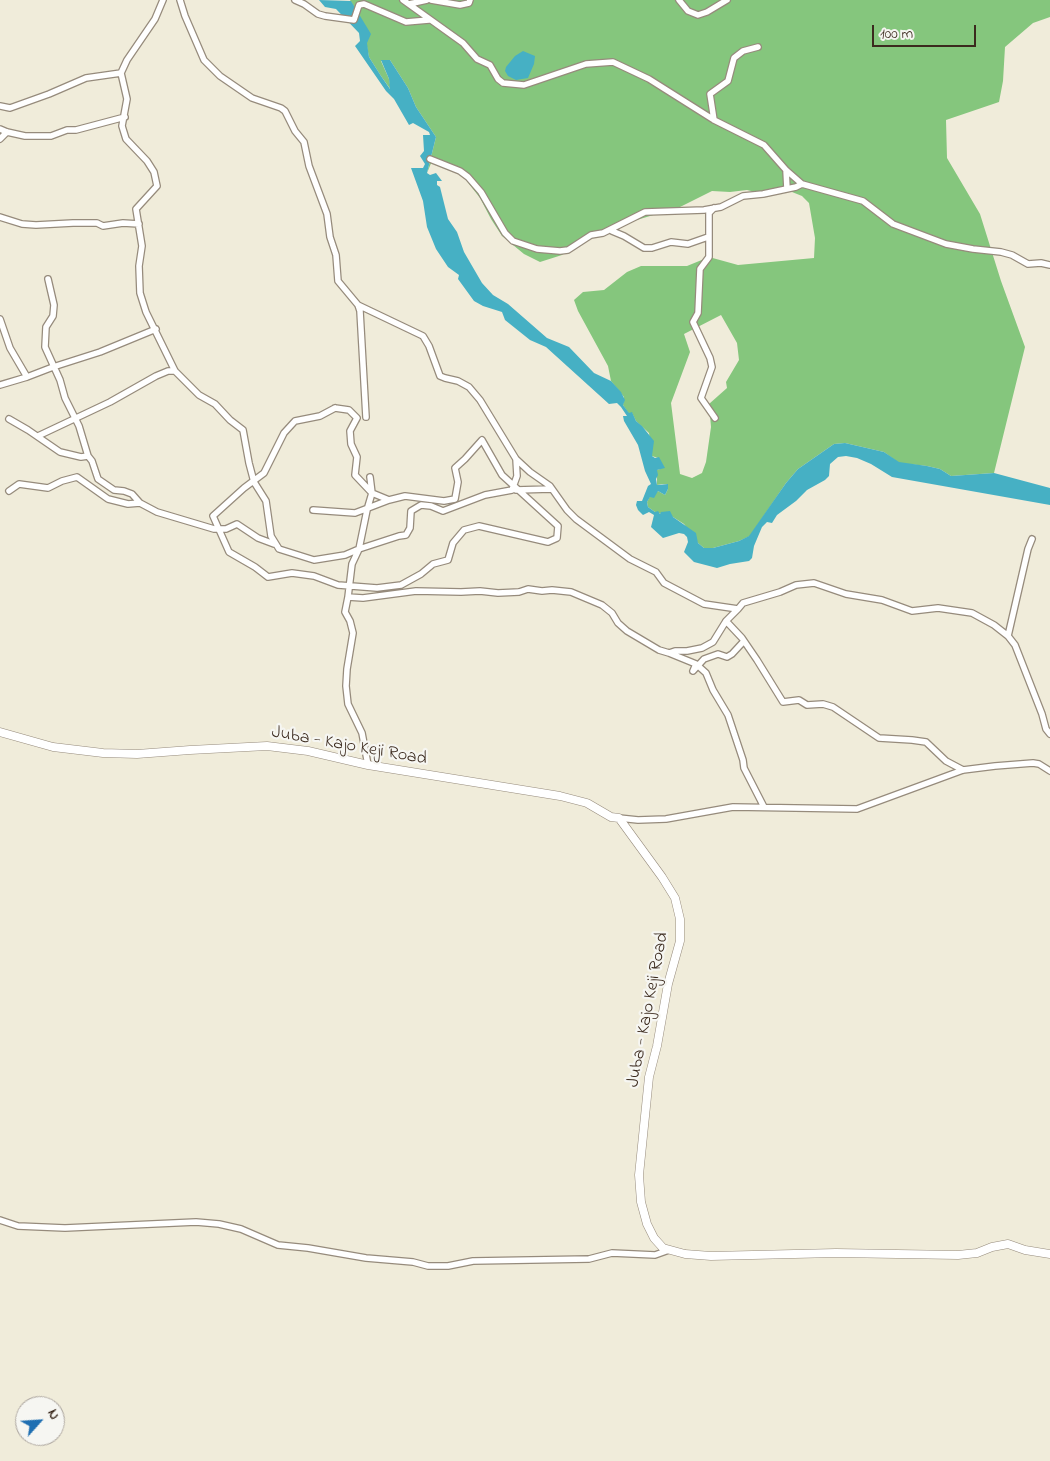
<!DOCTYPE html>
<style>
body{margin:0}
#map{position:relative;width:1050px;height:1461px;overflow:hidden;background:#f0ecda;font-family:"Indie Flower",sans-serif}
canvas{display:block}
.north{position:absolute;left:15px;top:1396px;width:50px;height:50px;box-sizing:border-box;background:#f6f6f2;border:1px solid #aba49d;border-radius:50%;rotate:64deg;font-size:14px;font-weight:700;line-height:20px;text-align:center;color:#3b2a1e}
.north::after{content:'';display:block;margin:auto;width:18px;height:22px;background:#1f6fb2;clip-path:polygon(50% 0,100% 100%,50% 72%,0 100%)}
.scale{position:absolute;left:872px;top:25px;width:104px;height:22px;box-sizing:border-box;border:2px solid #3b2a1e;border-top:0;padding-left:6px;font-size:15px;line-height:18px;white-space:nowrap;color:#3b2a1e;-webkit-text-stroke:4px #f6f6f2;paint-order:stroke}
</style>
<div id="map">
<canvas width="1050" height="1461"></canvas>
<div class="north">N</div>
<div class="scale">100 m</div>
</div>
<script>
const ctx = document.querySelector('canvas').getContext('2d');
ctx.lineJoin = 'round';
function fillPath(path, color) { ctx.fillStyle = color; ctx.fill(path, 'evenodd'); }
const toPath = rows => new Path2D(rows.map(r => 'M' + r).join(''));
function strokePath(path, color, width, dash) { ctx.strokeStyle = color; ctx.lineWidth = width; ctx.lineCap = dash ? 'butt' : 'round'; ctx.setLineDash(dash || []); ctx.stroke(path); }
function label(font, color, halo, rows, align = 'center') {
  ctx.font = font + ' "Indie Flower",sans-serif'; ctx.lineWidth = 4.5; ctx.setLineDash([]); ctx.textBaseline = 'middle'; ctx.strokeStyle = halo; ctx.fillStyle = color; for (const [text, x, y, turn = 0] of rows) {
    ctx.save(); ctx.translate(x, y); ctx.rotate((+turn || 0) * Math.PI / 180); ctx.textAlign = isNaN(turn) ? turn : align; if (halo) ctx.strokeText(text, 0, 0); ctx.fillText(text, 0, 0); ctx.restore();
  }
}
fillPath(toPath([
 [350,0,1050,0,1050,17,1033,23,1005,47,1003,81,999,102,946,120,947,158,980,214,1001,281,1025,347,994,473,951,476,940,469,927,466,899,463,884,452,845,443,834,444,798,469,786,483,750,536,739,541,713,548,704,548,698,543,684,524,673,517,655,512,648,507,647,502,650,496,658,491,665,495,668,489,667,484,662,484,657,485,657,470,660,469,658,458,652,456,649,433,636,421,632,413,629,414,623,405,624,397,611,381,608,366,578,311,574,300,583,292,604,290,627,272,641,266,687,266,709,257,738,265,814,258,815,238,809,203,802,196,787,190,763,194,747,190,730,192,712,191,680,207,630,222,576,245,562,255,540,262,524,254,502,236,491,219,480,198,466,180,457,171,432,161,427,173,436,137,416,107,408,88,390,60,381,61,389,79,391,90,381,76,369,57,362,21],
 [721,315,737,343,739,360,726,382,727,388,709,404,711,427,706,462,702,473,692,478,680,474,671,403,690,352,684,334]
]), '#85c67d');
fillPath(toPath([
 [319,0,351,1,371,34,367,43,369,57,381,76,390,89,389,79,381,60,390,60,408,88,416,107,436,137,427,173,430,175,436,173,442,181,437,181,437,185,440,187,448,219,457,232,464,252,482,283,493,295,508,304,547,338,569,347,594,373,611,381,621,392,625,400,623,405,629,413,632,412,636,421,642,426,654,441,652,456,655,458,659,457,665,468,657,470,658,475,656,479,657,485,668,484,668,489,665,495,658,491,654,498,650,497,647,502,648,507,655,512,658,511,660,514,661,512,670,511,673,517,696,533,698,543,704,548,713,548,739,541,749,536,786,483,798,469,834,444,845,443,884,452,899,462,927,466,940,469,951,476,994,473,1050,488,1050,505,892,477,871,464,857,458,846,456,838,457,830,464,829,476,825,480,807,490,796,501,777,515,772,523,767,522,762,527,754,546,752,558,749,561,730,564,717,568,694,562,684,552,688,542,687,537,684,534,679,533,663,538,651,527,654,515,649,512,643,515,638,510,636,505,637,501,642,501,648,486,651,484,645,471,638,445,624,421,623,416,627,416,621,407,617,403,609,404,546,347,530,340,505,320,502,312,483,306,474,301,458,279,459,275,448,267,436,249,427,227,423,201,411,168,423,168,425,164,420,156,424,151,423,135,430,135,429,132,413,123,409,125,394,99,386,91,355,46,360,41,359,33,336,9,325,7],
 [523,51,535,56,534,64,528,78,516,80,508,76,505,71,506,67,515,56]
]), '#46b0c4');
const street = toPath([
 [163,0,155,19,127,60,121,73,127,99,122,126,126,139,147,161,154,172,157,186,136,209,142,246,139,266,140,293,146,312,175,371,199,395,215,404,230,420,243,430,249,463,254,482,266,501,271,536,279,549,314,560,345,555,359,549,367,510,372,493,370,477],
 [180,0,185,16,204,60,220,76,252,98,281,108,285,111,295,131,304,142,309,166,327,214,330,237,336,255,338,281,358,305,360,311,366,417],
 [295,0,304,4,318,14,325,16,354,20,359,5,364,4,406,22,429,20],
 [403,0,463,43,477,59,490,65,498,79,503,83,524,85,586,64,613,62,649,79,714,120,764,145,786,170,802,184,863,201,893,224,946,244,973,249,1001,252,1012,255,1028,264,1041,263,1050,265],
 [431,0,460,5,469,3,470,0],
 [679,0,688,11,698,15,707,12,727,0],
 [409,4,427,0],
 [0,106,10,108,49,94,86,78,121,73],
 [714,120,710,94,728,81,734,58,743,51,758,47],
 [0,129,7,132,25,136,51,136,67,130,76,130,125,117],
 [0,139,7,132],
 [430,159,460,171,468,177,481,192,505,233,513,241,537,249,560,251,568,250,591,235,603,233,645,212,704,210,721,207,743,196,763,194,796,187,802,184],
 [786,170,787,189],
 [714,208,709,213,709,257,700,269,698,313,693,322,710,358,712,367,701,398,715,418],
 [0,217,22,224,36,225,73,223,97,223,103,226,123,223,139,224],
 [612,231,624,236,644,248,652,248,671,242,688,244,708,237],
 [48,279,54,305,53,316,46,327,45,347,60,380,65,398,79,426,88,456,92,461,98,479,114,490,124,491,132,494,140,503],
 [358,305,423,336,429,346,440,376,445,378,458,381,469,387,480,400,516,459,530,472,550,486,567,510,576,519,630,559,656,572,664,583,704,604,738,609,743,603,780,592,796,585,814,583,846,594,882,600,912,611,938,608,972,613,994,625,1008,636],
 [0,319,10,348,27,377],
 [0,385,27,377,53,367,100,352,156,329],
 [335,408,349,410,357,418,350,431,351,444,357,457,355,475,372,493,389,500,405,496,444,501,455,499,458,482,455,468,465,459,482,440,502,475,558,526,557,538,548,542,479,526,464,530,453,543,448,560,433,564,421,574,401,585,377,588,338,585,314,576,292,573,268,577,255,567,229,552,213,516,244,488,264,473,284,433,295,421,320,416,335,408],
 [9,419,28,430,60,452,81,457,88,456],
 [38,436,110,402,156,376,168,371,175,371],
 [516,490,551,489],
 [9,491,19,484,48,488,62,481,77,477,108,499,128,504,140,503,157,512,214,529,226,529,237,524,258,538,274,544],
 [313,510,355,513,389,500],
 [1032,539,1028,549,1008,636,1015,645,1042,714,1046,729,1050,734],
 [348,597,352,564,359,549,399,536,406,535,410,528,411,511,421,505,431,506,443,511,485,495,512,490,517,476,516,459],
 [726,621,742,638,757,660,783,702,799,700,807,705,823,704,833,707,879,738,912,740,926,742,946,761,963,770],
 [669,653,696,664,706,673,713,690,728,715,743,760,744,768,764,807],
 [696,664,693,671,704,659,718,654,727,657,732,654,744,641],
 [368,765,362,733,348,704,346,686,347,669,353,633,350,621,345,612,348,597,363,598,416,591,461,592,480,591,498,593,519,592,528,589,542,591,552,590,571,592,602,605,612,613,618,623,627,631,659,650,669,653,675,651,687,651,702,648,713,642,726,621,738,609],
 [619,818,638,820,666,819,733,807,857,809,963,770,995,766,1033,763,1039,764,1050,771],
 [0,1220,18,1226,65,1228,196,1222,219,1224,241,1229,278,1245,308,1248,366,1258,413,1262,428,1266,448,1266,473,1261,589,1259,612,1253,655,1255,669,1250]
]);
const secondary = toPath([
 [0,732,53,747,103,753,137,754,190,750,267,746,308,751,368,765,560,796,587,803,611,817,619,818,662,877,675,898,680,919,680,941,668,984,657,1046,649,1077,639,1175,641,1202,647,1224,654,1238,663,1248,685,1254,711,1256,836,1253,958,1255,977,1253,992,1247,1008,1244,1025,1250,1050,1254]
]);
strokePath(street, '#968b7c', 8);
strokePath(secondary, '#968b7c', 9);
strokePath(street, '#fff', 5.5);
strokePath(secondary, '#fff', 8);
label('18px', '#3b2a1e', '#f6f6f2', [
 ["Juba - Kajo Keji Road",349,747,10],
 ["Juba - Kajo Keji Road",649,1010,-79]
]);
</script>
